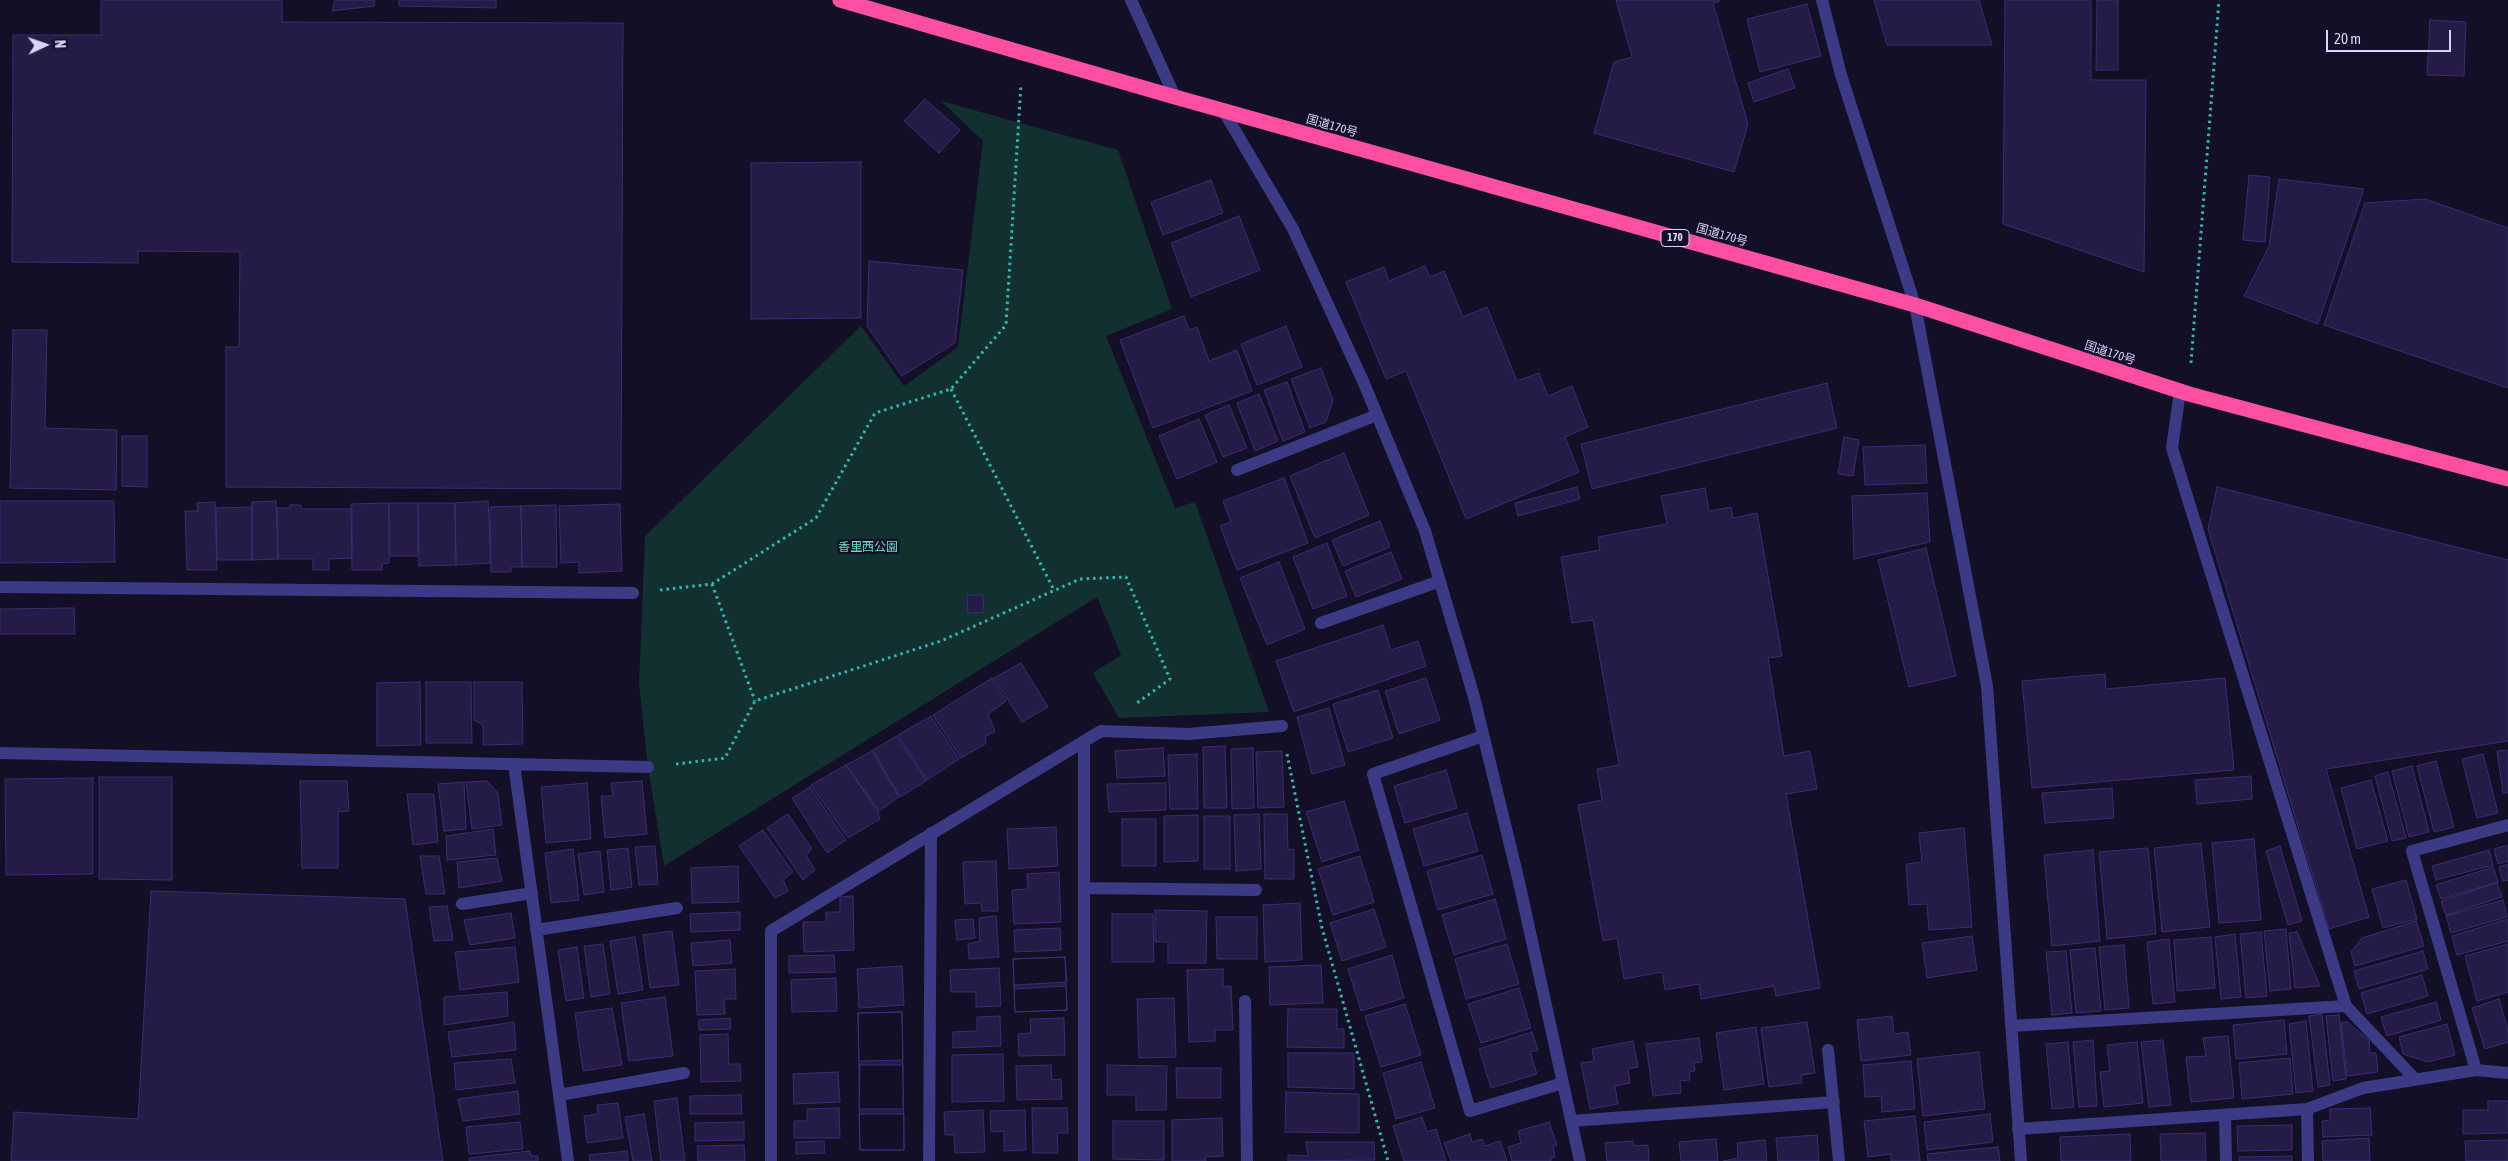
<!DOCTYPE html>
<meta charset="utf-8">
<style>
body{margin:0}
#map{position:relative;width:2508px;height:1161px;overflow:hidden;background:#130f26;font-family:"Asap Condensed",sans-serif}
canvas{display:block}
.north{position:absolute;left:20px;top:20px;width:50px;height:50px;-webkit-text-stroke:4px #130f26;paint-order:stroke;rotate:87deg;font-size:14px;font-weight:700;line-height:20px;text-align:center;color:#d9d4ff}
.north::after{content:'';display:block;margin:auto;width:18px;height:22px;background:#d9d4ff;clip-path:polygon(50% 0,100% 100%,50% 72%,0 100%)}
.scale{position:absolute;left:2326px;top:30px;width:125px;height:22px;box-sizing:border-box;border:2px solid #d9d4ff;border-top:0;padding-left:6px;font-size:15px;line-height:18px;white-space:nowrap;color:#d9d4ff;-webkit-text-stroke:4px #130f26;paint-order:stroke}
</style>
<div id="map">
<canvas width="2508" height="1161"></canvas>
<div class="north">N</div>
<div class="scale">20 m</div>
</div>
<script>
const ctx = document.querySelector('canvas').getContext('2d');
ctx.lineJoin = 'round';
function fillPath(path, color) { ctx.fillStyle = color; ctx.fill(path, 'evenodd'); }
const toPath = rows => new Path2D(rows.map(r => 'M' + r).join(''));
function strokePath(path, color, width, dash) { ctx.strokeStyle = color; ctx.lineWidth = width; ctx.lineCap = dash ? 'butt' : 'round'; ctx.setLineDash(dash || []); ctx.stroke(path); }
function label(font, color, halo, rows, align = 'center') {
  ctx.font = font + ' "Asap Condensed","Noto Sans JP",sans-serif'; ctx.lineWidth = 4.5; ctx.setLineDash([]); ctx.textBaseline = 'middle'; ctx.strokeStyle = halo; ctx.fillStyle = color; for (const [text, x, y, turn = 0] of rows) {
    ctx.save(); ctx.translate(x, y); ctx.rotate((+turn || 0) * Math.PI / 180); ctx.textAlign = isNaN(turn) ? turn : align; if (halo) ctx.strokeText(text, 0, 0); ctx.fillText(text, 0, 0); ctx.restore();
  }
}
fillPath(toPath([
 [941,101,1118,150,1172,309,1106,336,1175,508,1195,502,1269,712,1119,718,1093,673,1121,655,1097,597,664,866,648,767,639,684,645,536,861,326,904,386,958,347,983,141]
]), '#12302f');
const building = toPath([
 [101,0,282,0,282,22,623,23,621,489,226,487,226,347,239,347,240,252,138,251,138,263,12,262,13,35,101,35,101,0],
 [335,0,375,0,374,6,332,11,335,0],
 [399,0,496,0,496,8,399,6,399,0],
 [1616,0,1719,0,1719,2,1713,3,1748,124,1734,172,1594,133,1614,62,1632,57,1616,0],
 [1874,0,1979,0,1992,45,1887,45,1874,0],
 [2005,0,2091,0,2091,80,2146,80,2144,272,2003,224,2005,0],
 [2097,0,2118,0,2118,70,2096,70,2097,0],
 [1807,4,1821,56,1760,72,1747,19,1807,4],
 [2430,20,2466,22,2464,76,2427,75,2430,20],
 [1788,69,1795,88,1754,102,1748,83,1788,69],
 [925,99,960,130,939,153,904,121,925,99],
 [861,162,861,318,751,319,751,163,861,162],
 [2249,175,2270,177,2265,242,2243,240,2249,175],
 [2279,179,2364,189,2318,324,2244,296,2269,246,2279,179],
 [1211,180,1223,213,1163,235,1151,202,1211,180],
 [2425,199,2508,228,2508,388,2324,325,2365,203,2425,199],
 [1239,216,1260,270,1191,297,1171,243,1239,216],
 [869,261,963,270,955,343,902,376,867,326,869,261],
 [1425,266,1430,277,1444,271,1463,317,1487,307,1517,381,1539,373,1548,396,1572,386,1588,427,1565,437,1579,472,1466,519,1406,371,1386,379,1346,282,1384,267,1389,281,1425,266],
 [1184,316,1189,330,1197,327,1209,361,1237,350,1252,391,1153,428,1120,340,1184,316],
 [1286,326,1302,367,1257,385,1241,344,1286,326],
 [13,330,47,330,45,428,117,430,116,490,10,488,13,330],
 [1321,368,1333,400,1326,422,1310,428,1291,379,1321,368],
 [1287,382,1305,432,1283,441,1264,390,1287,382],
 [1827,383,1837,428,1592,489,1581,444,1827,383],
 [1259,394,1278,441,1255,451,1237,403,1259,394],
 [1229,405,1247,448,1223,457,1205,415,1229,405],
 [1199,419,1217,462,1177,479,1159,436,1199,419],
 [122,436,147,436,147,487,122,486,122,436],
 [1844,437,1859,440,1853,476,1838,474,1844,437],
 [1925,445,1927,483,1865,485,1863,447,1925,445],
 [1344,453,1369,515,1315,538,1290,476,1344,453],
 [1284,478,1308,543,1237,570,1220,526,1231,522,1223,501,1284,478],
 [1577,487,1580,499,1518,516,1515,503,1577,487],
 [2217,487,2508,560,2508,741,2326,769,2369,917,2329,929,2208,529,2217,487],
 [1705,488,1709,511,1731,507,1733,518,1757,513,1782,656,1768,658,1784,756,1810,751,1817,789,1786,794,1820,988,1776,996,1774,986,1701,999,1699,984,1665,990,1662,972,1624,979,1617,938,1603,941,1578,805,1602,800,1597,769,1619,765,1593,620,1572,623,1561,557,1600,550,1598,537,1667,524,1661,496,1705,488],
 [1927,493,1930,542,1854,559,1852,496,1927,493],
 [0,501,114,501,115,562,0,563,0,501],
 [276,501,278,559,252,560,252,502,276,501],
 [488,501,491,563,456,565,455,503,488,501],
 [215,502,217,570,187,570,185,511,198,511,197,503,215,502],
 [389,503,418,503,418,556,390,556,389,503],
 [389,503,389,563,382,564,382,570,352,570,351,504,389,503],
 [418,503,455,503,456,565,419,566,418,503],
 [620,504,622,571,579,573,579,562,561,563,559,506,620,504],
 [290,505,301,505,301,509,352,509,352,558,329,559,329,570,313,570,313,559,278,559,277,508,290,508,290,505],
 [556,505,557,567,522,567,521,506,556,505],
 [521,506,522,567,511,567,511,572,491,572,490,507,521,506],
 [252,507,252,560,217,560,216,508,252,507],
 [1380,521,1390,547,1343,566,1332,540,1380,521],
 [1327,543,1347,596,1313,609,1293,557,1327,543],
 [1926,548,1956,676,1909,687,1878,560,1926,548],
 [1391,552,1402,579,1356,597,1345,571,1391,552],
 [1279,562,1305,629,1267,645,1240,578,1279,562],
 [967,595,983,595,984,612,968,613,967,595],
 [74,608,75,634,0,634,0,609,74,608],
 [1383,625,1391,650,1418,641,1426,666,1294,712,1276,661,1383,625],
 [1021,663,1048,707,1022,722,994,678,1021,663],
 [2105,674,2106,689,2225,678,2234,770,2032,788,2022,681,2105,674],
 [992,678,1006,701,988,714,995,731,986,736,985,744,961,758,933,715,992,678],
 [1426,678,1440,720,1399,734,1385,691,1426,678],
 [420,682,421,745,377,746,377,683,420,682],
 [426,682,471,682,472,743,426,743,426,682],
 [474,682,522,682,523,744,483,745,483,725,474,720,474,682],
 [1378,690,1393,738,1348,752,1333,704,1378,690],
 [1329,708,1345,765,1312,774,1297,717,1329,708],
 [931,716,959,759,927,780,898,735,931,716],
 [897,736,926,781,900,797,873,750,897,736],
 [1225,746,1227,808,1204,808,1203,747,1225,746],
 [1163,748,1165,776,1117,778,1115,751,1163,748],
 [1253,748,1254,808,1232,809,1231,749,1253,748],
 [2508,750,2508,793,2503,793,2497,751,2508,750],
 [872,751,899,797,879,811,846,765,872,751],
 [1282,751,1284,807,1258,808,1256,752,1282,751],
 [1197,754,1198,809,1170,809,1168,755,1197,754],
 [2483,754,2498,813,2477,818,2462,759,2483,754],
 [2436,761,2454,827,2434,832,2417,766,2436,761],
 [846,765,878,812,880,819,848,838,811,785,846,765],
 [2412,766,2429,832,2409,837,2392,771,2412,766],
 [1446,770,1457,808,1405,823,1394,786,1446,770],
 [2388,772,2406,838,2392,841,2375,776,2388,772],
 [2251,776,2252,799,2197,804,2195,780,2251,776],
 [99,777,172,777,172,880,99,879,99,777],
 [93,778,93,874,6,875,5,779,93,778],
 [2371,780,2388,841,2357,849,2341,788,2371,780],
 [300,781,347,781,349,811,338,812,338,868,302,868,300,781],
 [487,781,498,793,502,825,472,829,466,782,487,781],
 [642,781,647,834,605,838,601,796,613,796,611,783,642,781],
 [464,782,466,829,444,831,438,784,464,782],
 [587,783,591,839,546,843,541,787,587,783],
 [1166,783,1166,810,1109,812,1107,784,1166,783],
 [810,787,846,840,827,853,792,798,810,787],
 [2112,788,2114,818,2045,823,2042,793,2112,788],
 [407,794,434,794,438,842,413,845,407,794],
 [1344,801,1359,850,1322,862,1306,812,1344,801],
 [1467,813,1478,851,1424,866,1413,829,1467,813],
 [788,814,812,849,806,855,815,870,803,880,767,828,788,814],
 [1259,814,1261,869,1236,871,1234,815,1259,814],
 [1264,814,1287,814,1288,850,1294,849,1294,879,1265,879,1264,814],
 [1198,815,1198,861,1164,862,1164,816,1198,815],
 [1204,816,1230,816,1230,869,1204,869,1204,816],
 [1122,819,1156,819,1156,866,1122,866,1122,819],
 [1056,827,1058,866,1009,869,1007,829,1056,827],
 [1964,828,1972,927,1929,930,1927,904,1909,905,1906,864,1922,862,1919,833,1964,828],
 [493,829,496,855,447,860,446,836,493,829],
 [763,830,793,872,783,880,788,891,775,898,739,846,763,830],
 [2254,839,2261,920,2219,923,2212,843,2254,839],
 [2201,843,2210,927,2162,932,2154,848,2201,843],
 [2508,845,2508,861,2498,864,2494,849,2508,845],
 [655,846,658,884,639,885,635,847,655,846],
 [2280,846,2302,921,2288,925,2266,851,2280,846],
 [628,848,632,887,611,890,607,850,628,848],
 [2148,848,2156,934,2107,939,2099,852,2148,848],
 [573,849,579,900,551,903,545,853,573,849],
 [2093,850,2100,941,2052,946,2044,855,2093,850],
 [2489,850,2493,865,2436,880,2432,866,2489,850],
 [600,851,604,892,584,895,578,854,600,851],
 [1482,855,1493,894,1438,910,1427,871,1482,855],
 [420,856,439,856,445,894,426,894,420,856],
 [1360,856,1374,902,1333,915,1318,869,1360,856],
 [497,858,502,881,459,888,457,862,497,858],
 [996,861,998,911,982,911,981,903,965,904,963,862,996,861],
 [2508,864,2508,880,2503,881,2499,867,2508,864],
 [738,866,739,902,692,903,691,868,738,866],
 [2493,867,2498,882,2441,899,2436,885,2493,867],
 [1059,872,1061,922,1014,924,1012,890,1028,889,1027,874,1059,872],
 [2406,880,2417,919,2383,928,2372,889,2406,880],
 [2497,883,2502,897,2446,915,2441,901,2497,883],
 [151,891,405,899,443,1161,11,1161,14,1112,138,1119,151,891],
 [853,896,854,950,804,952,803,922,826,922,826,912,840,912,840,897,853,896],
 [1495,899,1506,939,1454,955,1442,915,1495,899],
 [2503,900,2507,917,2451,933,2446,916,2503,900],
 [1300,903,1302,960,1265,962,1263,905,1300,903],
 [447,906,453,940,434,941,429,907,447,906],
 [1374,909,1386,947,1342,961,1330,923,1374,909],
 [1155,910,1207,911,1206,963,1168,963,1168,942,1155,942,1155,910],
 [740,912,740,930,691,932,690,914,740,912],
 [511,913,515,938,470,945,464,920,511,913],
 [1112,914,1153,914,1154,962,1112,962,1112,914],
 [996,916,999,957,969,959,968,944,980,941,979,918,996,916],
 [1216,917,1257,917,1257,959,1217,959,1216,917],
 [973,919,975,938,957,940,955,920,973,919],
 [2508,919,2508,941,2457,955,2452,936,2508,919],
 [2416,921,2424,946,2355,966,2351,952,2362,938,2416,921],
 [1060,928,1061,950,1015,952,1014,930,1060,928],
 [2286,929,2291,989,2270,991,2264,931,2286,929],
 [672,931,679,985,650,988,643,935,672,931],
 [2261,932,2267,996,2246,998,2240,934,2261,932],
 [2297,932,2320,986,2295,988,2289,933,2297,932],
 [2235,934,2241,997,2221,999,2215,937,2235,934],
 [1972,936,1977,970,1927,978,1922,943,1972,936],
 [635,937,643,990,618,994,610,941,635,937],
 [2211,937,2215,988,2177,991,2174,940,2211,937],
 [2169,939,2175,1002,2153,1004,2147,942,2169,939],
 [730,940,732,963,693,966,691,943,730,940],
 [603,944,610,994,591,997,584,946,603,944],
 [1507,944,1519,984,1466,999,1455,959,1507,944],
 [2508,944,2508,992,2477,1001,2465,956,2508,944],
 [2124,945,2129,1008,2105,1010,2099,947,2124,945],
 [515,947,519,982,460,990,455,952,515,947],
 [577,947,584,998,566,1001,558,950,577,947],
 [2095,948,2101,1011,2076,1013,2070,950,2095,948],
 [2066,951,2072,1013,2052,1015,2046,952,2066,951],
 [2423,951,2428,969,2359,989,2354,971,2423,951],
 [834,955,835,972,789,973,789,956,834,955],
 [1392,955,1404,998,1361,1011,1348,969,1392,955],
 [1065,957,1067,1010,1015,1012,1013,959,1065,957],
 [1065,957,1067,982,1014,985,1013,959,1065,957],
 [1321,965,1323,1003,1270,1005,1269,967,1321,965],
 [902,966,904,1005,859,1008,857,969,902,966],
 [999,968,1001,1006,976,1007,976,992,951,992,950,970,999,968],
 [735,969,736,999,724,999,725,1014,697,1015,695,971,735,969],
 [1223,969,1223,987,1231,986,1233,1030,1215,1030,1215,1041,1189,1042,1187,970,1223,969],
 [2422,975,2428,996,2367,1014,2361,993,2422,975],
 [836,978,837,1011,792,1012,791,980,836,978],
 [1066,986,1067,1010,1015,1012,1014,989,1066,986],
 [1519,988,1531,1028,1481,1043,1468,1004,1519,988],
 [507,992,508,1016,444,1025,444,997,507,992],
 [665,997,673,1056,629,1061,621,1003,665,997],
 [1174,998,1176,1057,1139,1058,1137,999,1174,998],
 [2499,999,2508,1031,2508,1042,2485,1049,2472,1008,2499,999],
 [2436,1002,2441,1020,2387,1036,2381,1017,2436,1002],
 [1405,1004,1421,1055,1381,1067,1365,1016,1405,1004],
 [612,1008,622,1065,583,1071,575,1013,612,1008],
 [1288,1009,1337,1009,1337,1029,1344,1029,1344,1048,1287,1047,1288,1009],
 [902,1012,904,1150,860,1150,858,1013,902,1012],
 [902,1012,903,1060,859,1061,858,1013,902,1012],
 [2322,1014,2330,1085,2318,1087,2309,1016,2322,1014],
 [2339,1015,2346,1079,2333,1081,2326,1016,2339,1015],
 [1000,1016,1001,1046,953,1048,953,1032,977,1031,977,1017,1000,1016],
 [1892,1016,1894,1034,1908,1032,1911,1055,1861,1061,1857,1020,1892,1016],
 [730,1018,731,1029,699,1030,699,1020,730,1018],
 [1064,1018,1065,1055,1019,1056,1018,1034,1031,1033,1030,1019,1064,1018],
 [2284,1020,2287,1054,2236,1059,2233,1025,2284,1020],
 [2306,1021,2313,1091,2296,1093,2289,1024,2306,1021],
 [514,1022,516,1050,452,1057,448,1032,514,1022],
 [1807,1022,1815,1073,1801,1075,1802,1083,1769,1087,1761,1028,1807,1022],
 [2347,1022,2369,1040,2370,1053,2376,1053,2378,1072,2347,1076,2341,1023,2347,1022],
 [2447,1024,2455,1055,2428,1062,2403,1054,2399,1037,2447,1024],
 [1756,1027,1764,1084,1724,1090,1716,1033,1756,1027],
 [1532,1032,1538,1050,1530,1052,1537,1074,1491,1088,1479,1049,1532,1032],
 [728,1034,729,1064,740,1064,741,1081,701,1082,700,1035,728,1034],
 [2228,1036,2234,1098,2191,1102,2186,1057,2206,1056,2203,1038,2228,1036],
 [1699,1038,1702,1062,1694,1063,1695,1071,1689,1072,1690,1080,1680,1081,1681,1093,1653,1096,1646,1044,1699,1038],
 [2093,1040,2097,1106,2079,1107,2073,1042,2093,1040],
 [2163,1040,2171,1105,2149,1107,2141,1042,2163,1040],
 [1633,1041,1638,1067,1628,1069,1630,1083,1615,1086,1618,1104,1590,1109,1581,1063,1594,1061,1592,1049,1633,1041],
 [2068,1042,2074,1107,2052,1109,2046,1044,2068,1042],
 [2137,1042,2143,1103,2104,1107,2100,1072,2110,1071,2107,1045,2137,1042],
 [1979,1052,1985,1109,1923,1116,1917,1059,1979,1052],
 [1288,1053,1354,1053,1354,1089,1288,1087,1288,1053],
 [1003,1054,1004,1101,952,1102,952,1055,1003,1054],
 [2290,1058,2293,1094,2242,1099,2239,1063,2290,1058],
 [511,1059,515,1083,456,1090,454,1063,511,1059],
 [1911,1061,1915,1109,1882,1112,1881,1096,1865,1097,1863,1065,1911,1061],
 [1421,1062,1435,1108,1396,1119,1383,1073,1421,1062],
 [860,1065,903,1065,903,1109,859,1109,860,1065],
 [1051,1065,1052,1080,1061,1079,1062,1099,1017,1100,1016,1066,1051,1065],
 [1107,1065,1167,1066,1166,1110,1136,1110,1136,1095,1107,1095,1107,1065],
 [1176,1068,1221,1068,1221,1098,1177,1098,1176,1068],
 [838,1072,840,1102,794,1104,793,1074,838,1072],
 [518,1091,520,1114,463,1121,458,1099,518,1091],
 [1286,1092,1359,1094,1359,1133,1285,1132,1286,1092],
 [741,1095,742,1114,690,1114,690,1096,741,1095],
 [677,1098,685,1161,661,1161,654,1101,677,1098],
 [2488,1101,2508,1101,2508,1133,2463,1134,2463,1110,2488,1110,2488,1101],
 [618,1103,623,1138,587,1143,584,1116,598,1114,597,1105,618,1103],
 [839,1108,840,1138,794,1138,794,1121,807,1121,807,1109,839,1108],
 [1032,1108,1067,1108,1068,1133,1057,1133,1058,1153,1033,1153,1032,1108],
 [2370,1108,2372,1135,2323,1137,2322,1121,2330,1120,2330,1109,2370,1108],
 [983,1110,985,1152,955,1153,954,1135,945,1135,944,1112,983,1110],
 [1025,1110,1026,1150,1004,1151,1004,1131,991,1132,990,1111,1025,1110],
 [644,1114,652,1161,633,1161,625,1117,644,1114],
 [859,1114,904,1114,904,1150,860,1150,859,1114],
 [1990,1114,1993,1142,1927,1150,1924,1122,1990,1114],
 [1915,1116,1920,1161,1891,1161,1891,1154,1868,1157,1864,1121,1915,1116],
 [1422,1117,1427,1132,1436,1129,1446,1161,1404,1161,1393,1126,1422,1117],
 [1222,1118,1223,1156,1205,1157,1206,1161,1172,1161,1172,1120,1222,1118],
 [1113,1121,1164,1121,1164,1160,1113,1159,1113,1121],
 [520,1122,523,1149,469,1154,466,1127,520,1122],
 [744,1122,744,1140,695,1141,695,1123,744,1122],
 [1549,1122,1557,1145,1553,1147,1555,1157,1551,1158,1551,1161,1512,1161,1508,1147,1521,1143,1518,1131,1549,1122],
 [2292,1125,2292,1150,2238,1151,2237,1126,2292,1125],
 [2205,1133,2206,1161,2161,1161,2160,1134,2205,1133],
 [1470,1134,1472,1142,1482,1139,1485,1146,1500,1141,1507,1161,1451,1161,1444,1143,1470,1134],
 [2130,1134,2131,1161,2061,1161,2060,1137,2130,1134],
 [1817,1135,1819,1161,1778,1161,1776,1138,1817,1135],
 [2369,1138,2370,1161,2323,1161,2322,1141,2369,1138],
 [1716,1139,1718,1161,1681,1161,1679,1142,1716,1139],
 [1765,1140,1767,1161,1723,1161,1738,1158,1737,1143,1765,1140],
 [2508,1140,2508,1161,2466,1161,2465,1141,2508,1140],
 [824,1141,825,1153,796,1154,796,1142,824,1141],
 [1633,1141,1634,1146,1648,1145,1649,1161,1607,1161,1605,1143,1633,1141],
 [1306,1142,1374,1142,1375,1160,1288,1161,1288,1155,1308,1156,1306,1142],
 [744,1145,745,1161,698,1161,697,1146,744,1145],
 [1998,1147,2000,1161,1928,1161,1927,1154,1998,1147],
 [530,1151,531,1156,538,1156,538,1161,469,1161,469,1158,530,1151],
 [627,1151,628,1161,590,1161,589,1155,627,1151],
 [2292,1156,2292,1161,2239,1161,2239,1157,2292,1156]
]);
fillPath(building, '#241b47');
strokePath(building, '#3b2d73', 1);
strokePath(toPath([
 [2191,363,2219,0],
 [951,389,1054,590],
 [712,584,755,701],
 [660,590,712,584,816,518,875,413,951,389,1006,325,1021,84],
 [1287,754,1322,928,1388,1161],
 [676,764,725,758,755,701,941,641,1080,579,1126,577,1170,679,1137,703]
]), '#2fb8b0', 3, [2.5, 4]);
strokePath(toPath([
 [1131,0,1175,97],
 [1822,0,1841,75,1915,305,1987,686,2021,1161],
 [1223,110,1293,229,1363,381,1425,531,1474,697,1519,882,1580,1161],
 [2180,391,2172,448,2346,1006,2415,1079],
 [1237,470,1377,415],
 [0,587,633,593],
 [1321,623,1440,581],
 [1483,736,1373,774,1470,1111,1563,1083],
 [0,753,648,767],
 [514,764,568,1161],
 [1084,888,1256,890],
 [462,904,532,893],
 [536,930,677,908],
 [1245,1001,1247,1161],
 [2011,1026,2346,1006],
 [1828,1050,1839,1161],
 [2476,1070,2412,851,2508,825],
 [559,1095,684,1073],
 [2307,1109,2308,1161],
 [2225,1115,2226,1161],
 [1571,1121,1834,1102],
 [2018,1129,2307,1109,2363,1088,2476,1070,2508,1073],
 [771,1161,771,931,1101,731,1188,734,1282,726],
 [929,1161,931,833],
 [1084,1161,1084,741]
]), '#3d3a85', 12);
strokePath(toPath([
 [840,0,1175,97,1915,305,2189,394,2508,479]
]), '#ff4fa3', 15);
for (const [x, y, w] of [
 [1675,238,28]
]) { const box = new Path2D(); box.roundRect(x - w / 2, y - 8.5, w, 17, 4); ctx.fillStyle = '#130f26'; ctx.fill(box); strokePath(box, '#d9d4ff', 1); }
label('bold 11px', '#d9d4ff', null, [
 ["170",1675,238]
]);
label('12px', '#d9d4ff', '#130f26', [
 ["国道170号",1332,126,16],
 ["国道170号",1722,235,16],
 ["国道170号",2110,353,18]
]);
label('12px', '#5fe0c0', '#130f26', [
 ["香里西公園",868,547]
]);
</script>
